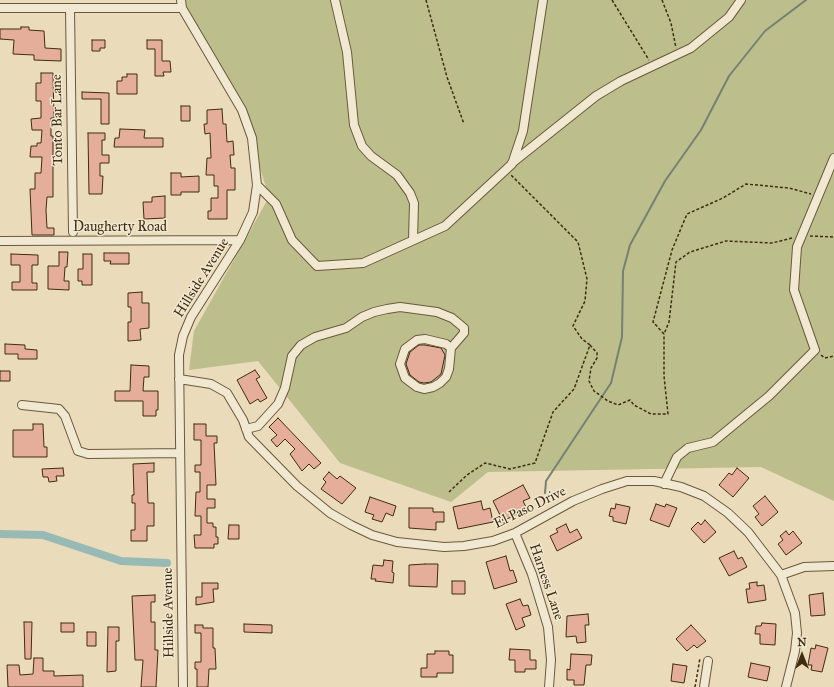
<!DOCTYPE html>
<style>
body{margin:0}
#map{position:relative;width:834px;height:687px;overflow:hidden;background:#eadbba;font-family:"IM FELL Great Primer",serif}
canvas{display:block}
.north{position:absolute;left:782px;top:635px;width:40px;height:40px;-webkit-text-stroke:3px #f1e8d2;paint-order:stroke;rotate:0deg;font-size:11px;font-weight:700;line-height:16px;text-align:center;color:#412c11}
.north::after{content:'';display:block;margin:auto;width:14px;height:18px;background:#412c11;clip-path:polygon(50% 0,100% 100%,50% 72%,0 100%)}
</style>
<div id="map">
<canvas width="834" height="687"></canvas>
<div class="north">N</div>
</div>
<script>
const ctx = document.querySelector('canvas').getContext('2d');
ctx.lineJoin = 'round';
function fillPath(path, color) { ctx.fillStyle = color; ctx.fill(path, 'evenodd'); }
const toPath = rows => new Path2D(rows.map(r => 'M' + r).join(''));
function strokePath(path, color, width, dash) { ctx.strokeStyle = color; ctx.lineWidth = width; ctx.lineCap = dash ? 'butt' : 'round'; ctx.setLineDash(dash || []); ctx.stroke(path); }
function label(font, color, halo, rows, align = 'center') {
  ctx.font = font + ' "IM FELL Great Primer",serif'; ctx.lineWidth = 3; ctx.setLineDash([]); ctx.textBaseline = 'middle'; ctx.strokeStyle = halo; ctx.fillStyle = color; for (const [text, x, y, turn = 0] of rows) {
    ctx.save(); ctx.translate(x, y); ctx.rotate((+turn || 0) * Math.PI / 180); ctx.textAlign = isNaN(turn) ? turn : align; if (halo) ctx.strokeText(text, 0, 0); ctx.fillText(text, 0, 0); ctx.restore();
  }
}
fillPath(toPath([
 [181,0,834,0,834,501,761,467,488,472,451,502,340,463,258,361,189,370,194,331,269,197,242,110]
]), '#bcbe8c');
strokePath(toPath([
 [545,493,546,481,611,383,622,337,623,271,630,245,665,181,701,130,729,76,765,31,806,0]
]), '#758173', 2);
strokePath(toPath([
 [0,534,43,535,121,561,167,563]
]), '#98bab5', 8);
const building = toPath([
 [21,27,29,27,29,30,44,31,45,48,61,49,61,61,34,60,34,55,13,54,14,40,0,39,0,29,21,29,21,27],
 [92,40,105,40,105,48,100,48,100,51,92,51,92,40],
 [147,40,162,40,162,61,170,61,171,72,163,72,164,76,155,76,155,49,147,49,147,40],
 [41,73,53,73,54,118,51,118,51,136,53,136,53,197,47,197,46,210,47,228,54,228,54,235,32,235,30,189,35,189,35,173,41,173,42,157,30,157,31,146,37,146,37,143,41,143,42,130,32,130,31,119,41,118,41,101,36,101,36,83,41,83,41,73],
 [127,74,137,74,137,94,117,94,117,81,122,81,122,77,127,77,127,74],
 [82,92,109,93,109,124,101,124,101,99,82,99,82,92],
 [181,106,190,106,190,121,181,121,181,106],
 [222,109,223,124,226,124,227,142,233,141,234,155,230,155,231,168,235,168,235,190,227,190,227,219,208,219,208,211,211,211,211,198,218,198,218,186,214,186,214,175,206,175,207,158,211,158,210,133,205,134,204,124,207,124,207,110,222,109],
 [120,129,145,130,144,138,163,138,163,147,114,147,115,138,119,138,120,129],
 [88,133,105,133,105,140,102,140,102,155,109,155,109,163,100,163,100,176,103,176,102,194,89,194,88,133],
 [171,173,181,173,181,177,199,176,199,192,181,192,181,195,171,195,171,173],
 [165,196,165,218,144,219,143,202,152,202,152,197,165,196],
 [59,252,68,252,67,267,65,267,64,281,69,281,69,290,48,289,48,266,59,266,59,252],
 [104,253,129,253,129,264,110,264,111,261,104,261,104,253],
 [11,254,38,255,38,265,32,265,32,283,37,283,37,290,12,290,12,282,20,282,20,265,11,265,11,254],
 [83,254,92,254,92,285,82,285,82,281,78,281,78,269,83,269,83,254],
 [142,292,142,303,149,303,149,328,140,329,141,340,128,341,128,322,131,322,131,307,128,307,128,293,142,292],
 [5,344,25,345,25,349,37,350,37,359,18,359,18,354,5,354,5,344],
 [419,345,425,345,441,348,445,355,441,374,431,382,424,383,419,382,410,375,406,364,410,352,419,345],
 [131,365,149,366,149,377,144,377,143,391,158,391,158,410,156,410,156,416,143,416,143,401,115,401,115,391,130,391,131,365],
 [255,370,260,377,256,379,267,398,260,402,258,399,250,404,237,380,255,370],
 [0,371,10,371,10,381,0,381,0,371],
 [278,418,321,463,314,469,309,464,302,471,290,454,295,449,285,439,277,447,271,440,277,435,269,427,278,418],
 [33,424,43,424,44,447,47,447,47,457,13,457,13,430,33,430,33,424],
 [194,424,206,424,206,436,217,436,217,443,214,443,216,485,207,485,207,499,215,499,215,508,207,508,207,523,213,523,213,527,216,527,216,537,218,537,218,544,214,544,214,548,195,548,194,535,201,535,201,516,195,516,196,492,200,492,200,472,195,472,195,465,201,465,201,440,194,440,194,424],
 [154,463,154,472,147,472,148,503,154,503,154,526,147,526,147,541,131,541,131,530,135,530,135,503,132,503,132,495,134,495,133,464,154,463],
 [63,468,64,476,56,476,57,481,49,482,48,477,43,477,42,469,63,468],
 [737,468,749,478,733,497,719,485,729,473,732,475,737,468],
 [329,472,337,479,340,476,356,488,342,504,321,489,326,482,323,479,329,472],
 [523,485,530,498,523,501,527,509,503,521,493,501,523,485],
 [765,496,778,512,762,526,755,517,759,514,753,506,765,496],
 [370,497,396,506,393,516,386,513,382,522,372,519,374,515,365,512,370,497],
 [481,501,483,510,490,508,493,522,458,529,453,507,481,501],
 [616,504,630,507,626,524,613,521,613,517,609,516,611,508,615,509,616,504],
 [656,504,665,507,666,504,677,508,669,527,650,520,656,504],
 [409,508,433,508,433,512,444,512,444,522,436,522,436,530,409,528,409,508],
 [705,520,716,532,704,543,691,529,698,522,701,525,705,520],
 [566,524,570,533,577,529,582,538,557,551,550,536,558,532,556,529,566,524],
 [229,525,239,525,239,539,228,539,229,525],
 [786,531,789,535,793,531,802,543,786,555,778,544,783,540,780,536,786,531],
 [734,551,738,559,742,557,747,567,729,576,719,558,734,551],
 [506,556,510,571,513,570,517,582,494,589,486,562,506,556],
 [384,560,393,561,392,572,394,573,393,583,375,581,376,579,371,579,373,565,383,566,384,560],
 [425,564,438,564,437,587,409,586,409,565,425,564],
 [452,581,465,581,465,594,452,594,452,581],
 [757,582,757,586,764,585,766,600,748,603,746,589,750,589,749,583,757,582],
 [202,583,218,583,218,589,213,589,214,602,196,605,196,597,202,597,202,583],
 [823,593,825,615,811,616,809,595,823,593],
 [155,595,155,602,151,602,151,622,155,622,155,650,158,650,156,687,141,687,143,660,135,660,132,596,155,595],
 [520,599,523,606,528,605,531,615,522,618,525,626,516,630,506,604,520,599],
 [588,614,589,625,585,625,586,642,577,643,576,636,566,637,567,616,588,614],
 [24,622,32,622,31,659,25,659,24,622],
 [61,623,74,623,74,632,61,632,61,623],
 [762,623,776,624,775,645,760,644,760,634,755,634,756,626,761,626,762,623],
 [244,624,272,625,272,633,244,632,244,624],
 [195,625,203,625,203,628,213,628,213,648,215,648,216,669,209,669,208,687,197,687,197,669,195,669,195,662,201,662,201,633,195,633,195,625],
 [691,625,706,641,697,648,694,645,687,651,676,639,691,625],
 [108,627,119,627,119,641,116,641,116,671,107,672,108,627],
 [87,632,96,632,96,646,87,646,87,632],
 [816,645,828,648,822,672,811,670,812,665,808,665,811,648,815,649,816,645],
 [510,649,530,650,530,660,536,660,536,669,525,669,525,672,515,672,515,660,509,660,510,649],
 [435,651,449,651,449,655,453,655,453,673,437,673,437,677,421,677,421,668,427,668,427,654,435,654,435,651],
 [571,654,592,655,591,665,586,665,584,685,574,685,574,680,567,680,567,669,570,670,571,654],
 [34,658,43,658,43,671,54,671,54,676,83,675,83,687,8,687,7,665,19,665,20,675,33,674,34,658],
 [751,663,770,667,767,681,748,677,751,663],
 [673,664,687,666,684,683,671,681,673,664]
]);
fillPath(building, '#e4ae9b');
strokePath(building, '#412c11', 1);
const minor = toPath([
 [181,0,182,8,242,110,252,138,257,185,253,212,240,240,191,317,183,336,179,355,183,687],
 [335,0,347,52,354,125,362,146,371,156,397,175,410,193,414,203,413,240],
 [0,8,182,8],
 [70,8,73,232],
 [512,163,596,96,621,81,691,48,729,17,741,0],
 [257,185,276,204,292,240,317,266,363,263,445,226,512,164,523,131,543,0],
 [0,241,240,240],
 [425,339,446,344,451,348,449,369,446,377,440,383,433,387,424,389,417,387,405,378,400,364,405,349,417,340,425,339],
 [179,379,211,384,227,393,243,420,249,437,297,486,330,513,351,525,372,535,397,542,444,547,464,546,493,541,515,533,573,501,602,489,627,481,654,481,681,487,704,496,728,513,748,532,781,575,795,613,797,633,795,651,786,687],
 [22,405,59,409,65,416,78,451,88,454,180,453],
 [246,429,258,426,278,404,285,388,292,356,301,345,315,337,346,328,362,317,374,312,387,309,400,307,437,312,452,318,464,328,464,333,451,348],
 [664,484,677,457,688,448,713,442,769,396,815,350,794,290,797,247,834,158],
 [515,533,532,574,548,627,551,660,549,687],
 [781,575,804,567,834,566],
 [704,687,708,661]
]);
strokePath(minor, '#6b583b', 10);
strokePath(toPath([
 [426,0,447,77,464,124],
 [612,0,649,60],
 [662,0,671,23,676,48],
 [810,236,834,237],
 [792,238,772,243,726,241,690,252,676,262,669,322,664,334,653,322,672,250,687,214,723,198,746,184,789,188,811,194],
 [590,345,597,353,597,358,591,368,589,381,594,391,608,401,618,405,630,400,634,405,651,414,668,414,664,376,664,334],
 [821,355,825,358,834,356],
 [449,492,467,475,485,463,510,469,535,463,553,412,574,389,590,345,582,339,573,326,585,301,587,279,578,242,511,175],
 [695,687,700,658]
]), '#412c11', 1.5, [3, 2]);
strokePath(minor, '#f1e8d2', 8);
label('14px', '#412c11', '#f1e8d2', [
 ["Tonto Bar Lane",58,120,-91],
 ["Daugherty Road",120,228],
 ["Hillside Avenue",202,278,-58],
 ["El Paso Drive",530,508,-26],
 ["Harness Lane",546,582,71],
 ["Hillside Avenue",169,613,-91]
]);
</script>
